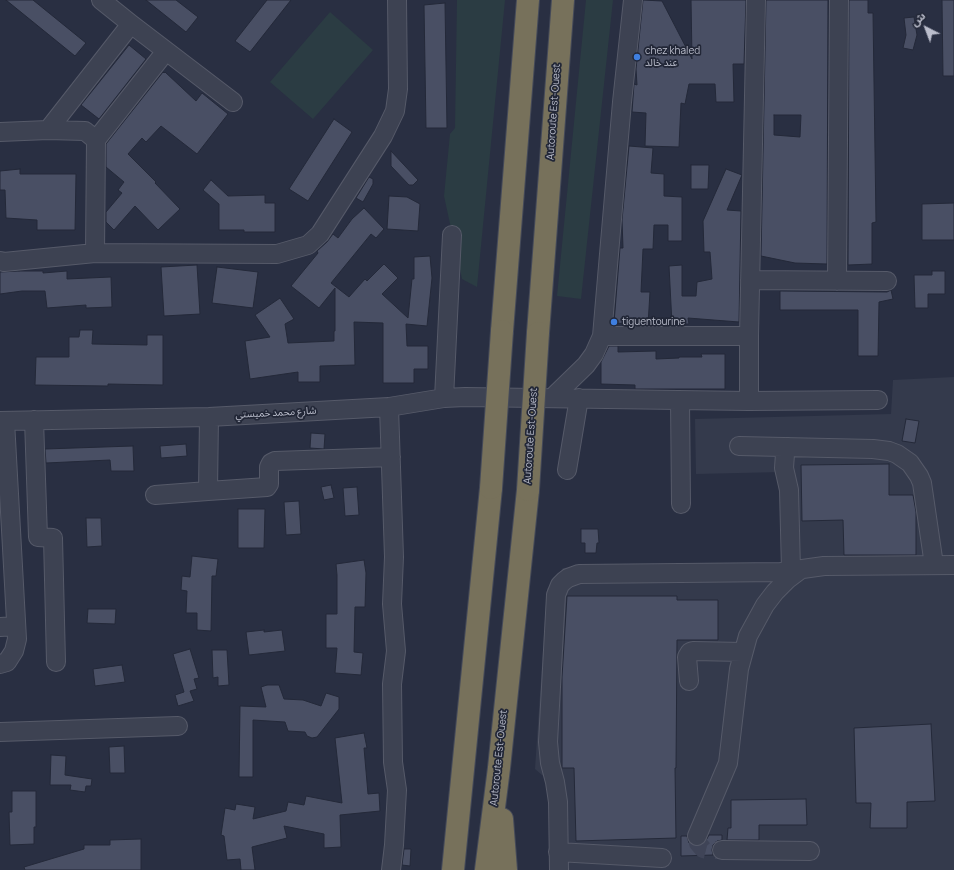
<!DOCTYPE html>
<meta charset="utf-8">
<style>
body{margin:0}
#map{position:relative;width:954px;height:870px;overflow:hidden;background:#292f42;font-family:Manrope,"Noto Sans Arabic",sans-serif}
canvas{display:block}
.north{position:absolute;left:906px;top:8px;width:40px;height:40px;-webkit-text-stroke:3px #222737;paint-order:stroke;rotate:318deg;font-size:11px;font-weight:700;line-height:16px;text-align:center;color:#bbbecc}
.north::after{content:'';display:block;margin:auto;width:14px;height:18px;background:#bbbecc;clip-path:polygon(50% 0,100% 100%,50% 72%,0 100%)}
</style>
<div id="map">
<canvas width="954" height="870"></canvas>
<div class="north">ش</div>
</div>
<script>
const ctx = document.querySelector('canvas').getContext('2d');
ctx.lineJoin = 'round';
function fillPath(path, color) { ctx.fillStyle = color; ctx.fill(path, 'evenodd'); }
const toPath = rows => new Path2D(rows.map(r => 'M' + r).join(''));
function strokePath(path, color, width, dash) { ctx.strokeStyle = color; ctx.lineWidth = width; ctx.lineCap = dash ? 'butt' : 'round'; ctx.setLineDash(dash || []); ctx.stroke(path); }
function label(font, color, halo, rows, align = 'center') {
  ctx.font = font + ' Manrope,"Noto Sans Arabic",sans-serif'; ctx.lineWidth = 3.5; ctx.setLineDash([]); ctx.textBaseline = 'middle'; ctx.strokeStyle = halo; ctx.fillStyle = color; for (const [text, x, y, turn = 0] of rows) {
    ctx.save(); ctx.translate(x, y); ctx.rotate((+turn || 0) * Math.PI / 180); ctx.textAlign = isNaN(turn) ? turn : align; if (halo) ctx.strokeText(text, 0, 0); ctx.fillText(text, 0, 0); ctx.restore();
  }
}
fillPath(toPath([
 [954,377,954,870,550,870,549,781,535,769,547,589,563,568,586,566,783,563,782,472,696,474,695,419,891,414,893,380]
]), '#343a4c');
fillPath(toPath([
 [457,0,505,0,477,287,462,279,444,196,450,134,455,128],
 [586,0,613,0,581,299,557,296],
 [330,12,373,50,313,119,270,82]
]), '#2b3c43');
const building = toPath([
 [6,0,33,0,86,43,75,56,6,0],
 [146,0,176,0,198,17,186,32,146,0],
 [267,0,291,0,250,52,235,41,267,0],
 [643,0,662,1,692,59,691,0,746,0,744,64,733,64,734,102,716,102,715,84,689,84,685,104,681,103,679,147,645,146,646,113,632,112,634,84,637,85,636,69,643,0],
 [766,0,828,0,827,264,795,263,761,256,766,0],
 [774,115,801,115,800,137,774,135,774,115],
 [849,0,868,0,868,13,873,13,876,222,872,223,872,264,848,265,849,0],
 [942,0,954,0,954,76,943,76,942,0],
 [445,3,447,128,426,128,424,5,445,3],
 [914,17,917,35,913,50,903,48,906,35,904,18,914,17],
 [129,45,146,59,99,119,81,105,129,45],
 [163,72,164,73,165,72,196,101,202,93,228,114,197,154,161,126,146,142,142,138,128,154,156,182,155,183,180,209,158,230,135,206,114,230,106,222,106,212,122,193,118,190,124,182,106,167,106,144,163,72],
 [334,119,352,132,308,201,289,189,334,119],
 [629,146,653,148,651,173,664,174,664,196,682,197,682,241,668,241,668,225,654,225,653,249,643,249,641,292,650,292,648,325,614,323,620,248,623,248,622,220,629,146],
 [391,151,418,180,413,185,409,185,391,166,391,151],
 [691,165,709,165,708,189,691,189,691,165],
 [20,169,20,174,76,174,75,230,37,230,37,220,6,218,5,190,0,190,0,171,20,169],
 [726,169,742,175,727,210,741,211,739,322,688,318,689,324,672,324,669,266,682,265,682,296,696,296,697,282,712,279,710,252,704,252,703,221,726,169],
 [369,177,373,179,373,184,363,202,356,198,369,177],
 [211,180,228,196,265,195,265,203,275,203,275,232,244,232,244,230,219,230,219,204,203,190,211,180],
 [389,196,407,197,420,204,418,231,387,229,389,196],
 [954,203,954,240,922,240,922,204,954,203],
 [364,208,384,229,376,238,371,234,331,283,349,297,365,279,367,281,384,264,398,278,382,294,408,318,412,279,414,279,414,257,430,256,432,278,427,326,406,324,407,346,428,346,428,369,414,369,414,383,383,383,383,323,354,322,355,365,320,366,320,382,298,382,298,372,250,379,245,341,270,337,255,315,280,298,294,319,285,324,288,343,334,341,334,331,335,331,335,288,319,308,291,286,318,253,317,251,327,242,333,234,338,238,352,219,364,208],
 [197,265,200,314,164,316,161,267,197,265],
 [217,267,258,272,253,308,212,303,217,267],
 [19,271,43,271,43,273,67,271,67,279,111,277,112,307,86,308,86,305,47,308,45,291,22,291,0,294,0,272,19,271],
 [932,271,945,271,945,294,928,294,928,308,915,308,914,275,932,275,932,271],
 [891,290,893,299,879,302,878,356,858,356,858,310,780,310,780,291,887,292,891,290],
 [80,330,93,330,92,344,147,345,147,335,163,335,163,385,108,384,108,386,35,385,36,357,69,357,69,337,79,337,80,330],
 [609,346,618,346,618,352,656,351,656,359,679,358,679,357,702,357,701,354,725,354,725,389,635,389,635,385,601,384,601,362,609,346],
 [906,419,919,421,915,443,902,441,906,419],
 [311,433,325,434,324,449,310,448,311,433],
 [186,444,187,456,161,458,160,446,186,444],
 [133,446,134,471,111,471,110,460,46,463,45,449,133,446],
 [889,464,889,495,913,495,916,512,916,555,844,555,843,520,802,521,801,465,889,464],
 [331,485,334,498,324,500,321,487,331,485],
 [357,487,359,515,345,516,343,488,357,487],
 [299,501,301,534,286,535,284,502,299,501],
 [238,509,265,509,264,548,238,548,238,509],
 [86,518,101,518,102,546,87,547,86,518],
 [581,529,598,529,599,543,597,543,596,553,585,553,585,543,581,543,581,529],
 [192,556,218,559,216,576,212,576,211,631,197,630,197,613,186,613,187,591,181,590,182,576,190,577,192,556],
 [364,560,366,573,365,607,355,607,354,652,363,653,361,675,335,673,337,648,326,648,326,614,337,614,337,575,336,564,364,560],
 [567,596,677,596,677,600,718,600,718,640,677,640,676,768,675,768,676,838,576,841,574,768,562,768,562,677,567,596],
 [88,609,116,609,115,624,87,623,88,609],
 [264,630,264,632,282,630,285,651,249,655,246,632,264,630],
 [190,649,199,678,194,679,197,689,190,691,194,701,178,706,175,695,184,692,173,654,190,649],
 [212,650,227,650,229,685,218,686,218,677,213,678,212,650],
 [122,665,125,682,95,686,93,669,122,665],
 [267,685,279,685,284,699,303,700,321,706,326,693,339,697,339,709,317,737,312,738,307,736,305,732,288,731,285,722,253,720,253,777,239,777,240,706,266,707,261,687,267,685],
 [931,724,935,801,907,802,907,828,870,828,871,803,856,803,854,728,931,724],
 [364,733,367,748,364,748,368,794,379,793,380,811,340,815,341,847,324,848,324,834,284,826,287,838,252,847,255,870,241,870,240,859,227,860,224,836,221,835,225,808,235,810,236,804,255,807,253,819,286,811,288,802,304,805,306,796,342,803,335,738,364,733],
 [124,746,125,773,110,773,109,747,124,746],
 [51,755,66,756,65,775,92,779,91,786,86,786,85,792,70,790,71,785,50,785,51,755],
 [12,791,36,791,36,827,34,827,34,844,10,845,9,812,12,812,12,791],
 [806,799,807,825,759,825,759,840,727,840,728,828,731,828,731,800,806,799],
 [709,835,722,835,722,840,717,841,713,845,712,850,713,855,681,856,681,836,687,836,689,843,693,845,698,846,704,844,709,835],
 [141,839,141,870,25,870,24,867,84,849,84,845,110,845,110,840,141,839],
 [404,849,411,849,410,866,402,865,404,849]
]);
fillPath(building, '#494f64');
strokePath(building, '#242939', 1);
strokePath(toPath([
 [697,836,698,843,703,849,707,850,722,850]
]), '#3f4457', 18, [18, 9]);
const minor = toPath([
 [101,0,131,24,233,102],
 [48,130,131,24],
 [0,132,48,130,85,131,96,140,95,253,277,254,308,245,320,234,383,136,395,111,398,89,397,0],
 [96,140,166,51],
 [0,261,4,262,95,253],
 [750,280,887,281],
 [837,281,839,0],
 [602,336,749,336],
 [444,398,452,235],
 [552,398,586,365,594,354,602,336,622,102,633,0],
 [680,400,681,504],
 [749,401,749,336,756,0],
 [389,407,394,557,392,604,396,651,392,684,393,762,397,790,394,845,391,870],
 [209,417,208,491,267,487,269,484,269,467,271,463,275,461,391,457],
 [34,420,38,537,53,538,56,662],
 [0,421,209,417,389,407,444,398,465,397,749,401,878,400],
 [739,446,873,449,889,451,897,454,910,463,919,476,922,483,934,565],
 [788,447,785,454,784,468,789,490,791,571],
 [567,470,579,398],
 [155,495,208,491],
 [0,627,16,626],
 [0,664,7,662,14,651,17,639,5,421],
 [689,681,687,657,690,652,693,651,743,652],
 [0,732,178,726],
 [697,836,728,763,739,669,748,636,765,605,775,592,788,579,800,570],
 [722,850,810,851],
 [558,852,662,858],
 [559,870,558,802,555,782,550,763,548,742,556,595,560,585,564,581,568,578,579,574,781,572,824,566,954,565]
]);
const highway = toPath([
 [502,331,528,0],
 [538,333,563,0],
 [502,819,506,870],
 [453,870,491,488],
 [486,870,499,768,528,490]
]);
strokePath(minor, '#565a69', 20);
strokePath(highway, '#454a59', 24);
strokePath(minor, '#3d4252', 18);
strokePath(highway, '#77715b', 22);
const highwayBridge = toPath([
 [491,488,502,331],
 [528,490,538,333]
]);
strokePath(highwayBridge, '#454a59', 24, []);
strokePath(highwayBridge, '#77715b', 22);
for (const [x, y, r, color] of [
 [637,57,4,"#3f7fe0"],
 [614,322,4,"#3f7fe0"]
]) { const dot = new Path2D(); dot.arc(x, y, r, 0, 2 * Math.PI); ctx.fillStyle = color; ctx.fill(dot); strokePath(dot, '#222737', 1.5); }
label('10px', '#bbbecc', '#222737', [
 ["chez khaled",645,51],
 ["عند خالد",645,63],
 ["tiguentourine",622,322]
], 'left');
label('10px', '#bbbecc', '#222737', [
 ["Autoroute Est-Ouest",554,112,-86],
 ["شارع محمد خميستي",276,413,-3],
 ["Autoroute Est-Ouest",531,436,-86],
 ["Autoroute Est-Ouest",499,758,-84]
]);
</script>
